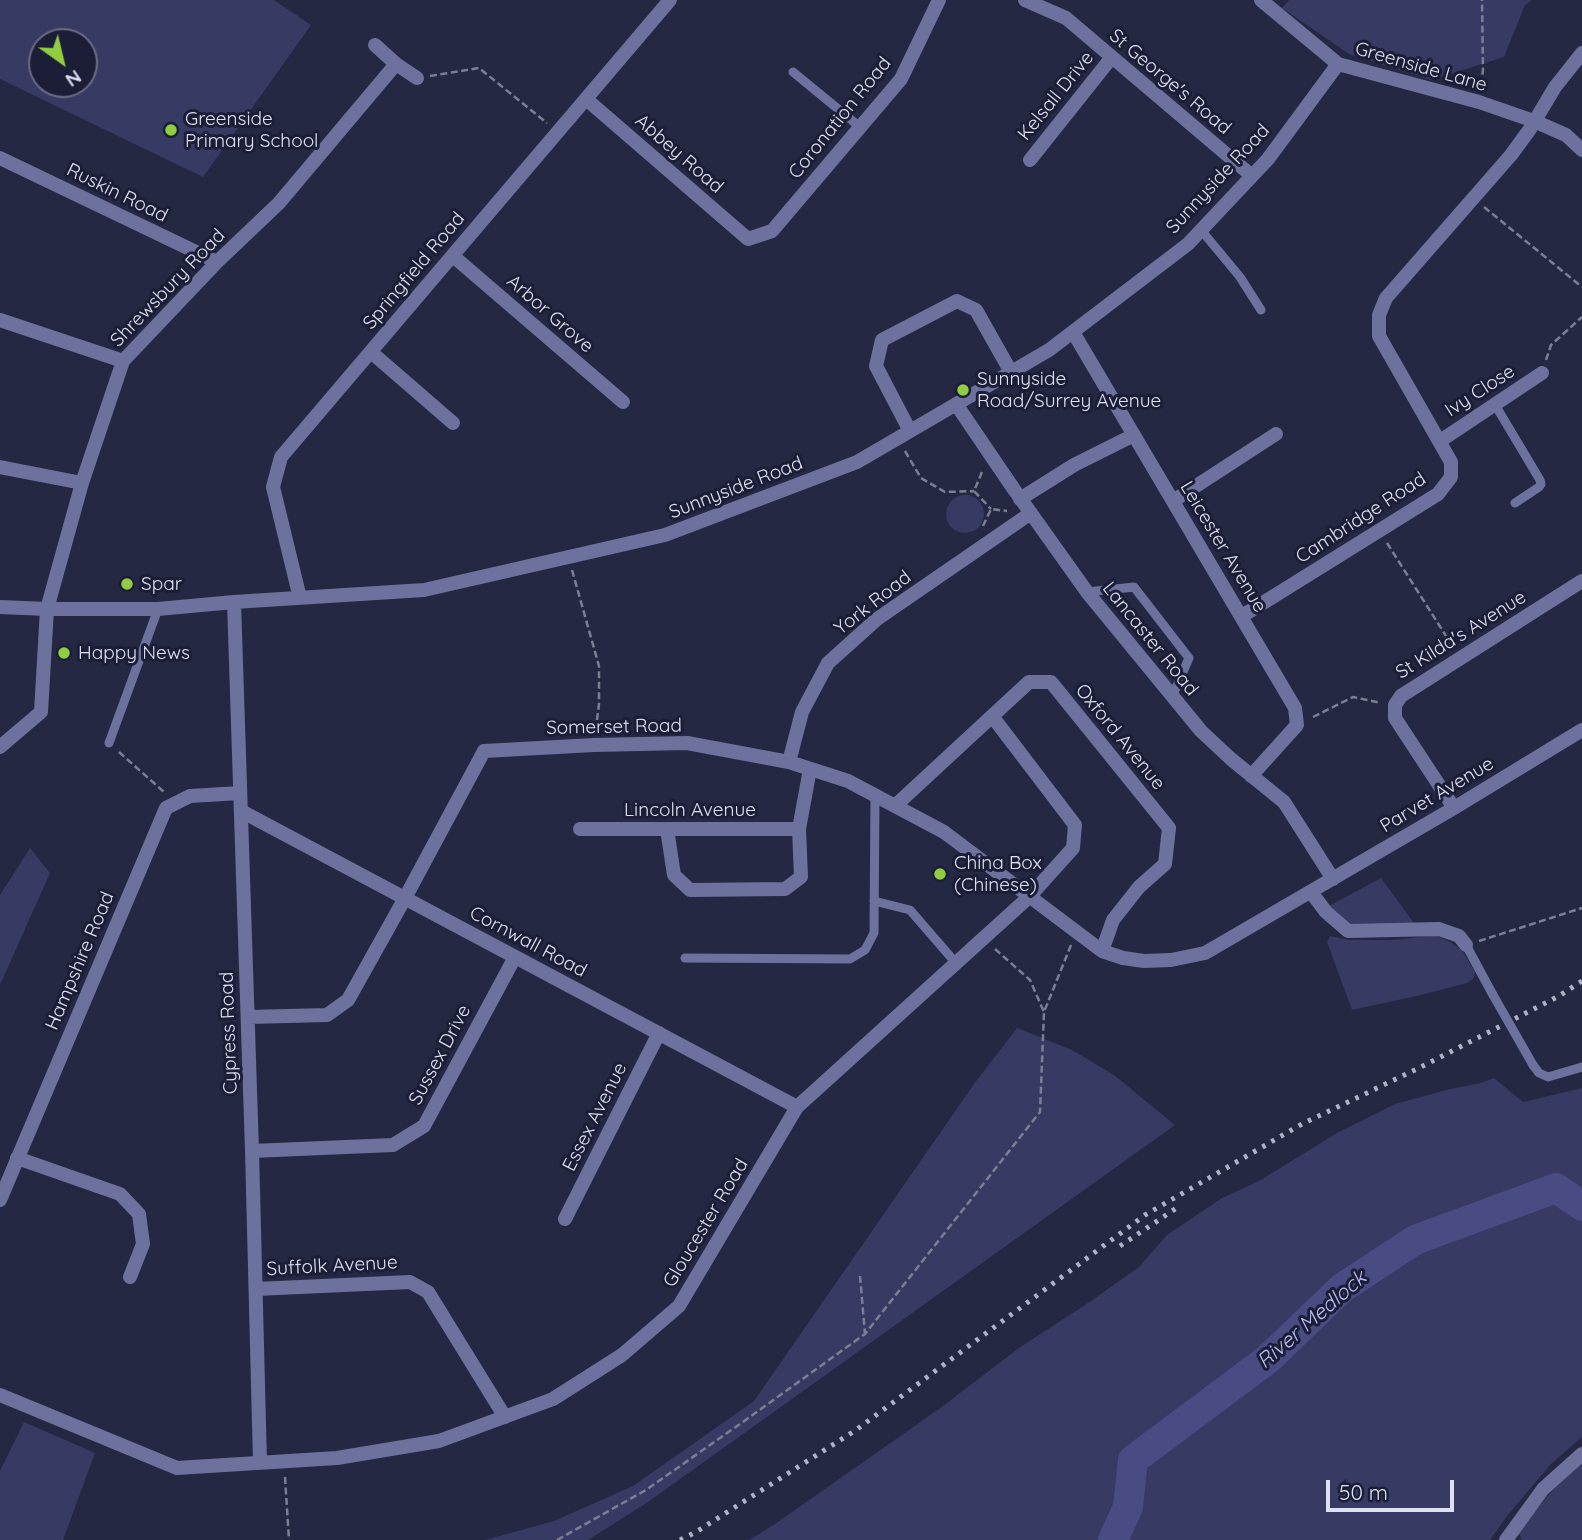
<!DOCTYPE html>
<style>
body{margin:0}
#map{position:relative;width:1582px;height:1540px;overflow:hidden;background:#252842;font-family:Quicksand,sans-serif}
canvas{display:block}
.north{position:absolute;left:28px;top:28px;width:70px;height:70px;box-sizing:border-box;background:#1c1e38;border:2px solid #6a6c82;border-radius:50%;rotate:146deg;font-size:19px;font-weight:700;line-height:28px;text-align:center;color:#dee1f2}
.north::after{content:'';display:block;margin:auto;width:24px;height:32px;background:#90cd41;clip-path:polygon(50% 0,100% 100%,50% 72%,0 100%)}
.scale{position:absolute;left:1326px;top:1480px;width:128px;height:32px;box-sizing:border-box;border:4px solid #dee1f2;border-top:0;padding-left:9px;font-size:21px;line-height:24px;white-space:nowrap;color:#dee1f2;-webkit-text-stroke:5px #1c1e38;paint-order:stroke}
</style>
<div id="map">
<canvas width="1582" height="1540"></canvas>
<div class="north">N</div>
<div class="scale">50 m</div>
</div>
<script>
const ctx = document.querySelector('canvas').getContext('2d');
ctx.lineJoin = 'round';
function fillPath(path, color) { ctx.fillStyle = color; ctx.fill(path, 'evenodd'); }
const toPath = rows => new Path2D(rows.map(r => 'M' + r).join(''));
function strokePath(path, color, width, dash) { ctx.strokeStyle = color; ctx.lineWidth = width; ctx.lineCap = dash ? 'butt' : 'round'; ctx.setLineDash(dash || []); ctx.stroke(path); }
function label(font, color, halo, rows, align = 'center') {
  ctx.font = font + ' Quicksand,sans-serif'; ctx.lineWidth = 6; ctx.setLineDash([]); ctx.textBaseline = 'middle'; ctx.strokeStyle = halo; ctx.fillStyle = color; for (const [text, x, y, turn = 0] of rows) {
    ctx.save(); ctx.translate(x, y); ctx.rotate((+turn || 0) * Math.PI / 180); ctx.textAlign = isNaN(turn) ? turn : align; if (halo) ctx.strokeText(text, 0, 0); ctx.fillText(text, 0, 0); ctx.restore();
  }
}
fillPath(toPath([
 [0,0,274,0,311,25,203,177,0,79],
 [42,42,84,42,84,84,42,84],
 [1289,0,1532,0,1525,5,1504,57,1431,80,1349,54,1282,8],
 '946 514a19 19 0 1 1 38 0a19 19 0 1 1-38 0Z',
 [30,848,50,873,0,985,0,895],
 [1381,878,1414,923,1352,925,1333,914,1329,906],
 [1435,935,1452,943,1463,952,1475,972,1474,978,1467,983,1421,995,1352,1010,1327,942,1330,936,1348,940,1394,940],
 [1017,1028,1072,1050,1114,1075,1175,1125,648,1502,588,1540,485,1540,554,1521,633,1486,754,1401,974,1084],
 [1494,1078,1523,1102,1582,1088,1582,1437,1551,1464,1507,1516,1490,1540,749,1540,772,1526,939,1409,1019,1348,1091,1301,1139,1267,1167,1235,1222,1198,1259,1181,1337,1133,1395,1104,1450,1089,1481,1083],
 [24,1422,95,1453,63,1540,0,1540,0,1471],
 [1582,1462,1582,1540,1522,1540,1518,1532,1557,1485]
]), '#373a62');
strokePath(toPath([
 [1113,1540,1128,1507,1133,1460,1268,1359,1342,1288,1415,1240,1556,1188,1582,1206]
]), '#484c83', 30);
strokePath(toPath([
 [430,76,479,68,547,123],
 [1481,85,1483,70,1482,0],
 [1484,207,1582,287],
 [1546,360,1551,345,1582,317],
 [905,451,921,478,945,492,974,491],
 [982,472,974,491,991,509],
 [983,526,991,509,1007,511],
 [1387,543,1453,647],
 [572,570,599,666,599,704,596,728],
 [1313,717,1353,697,1381,703],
 [119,752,164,792],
 [1479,941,1582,908],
 [995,949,1030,980,1044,1012],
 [860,1276,865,1334],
 [285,1477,289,1540],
 [557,1540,646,1490,747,1419,865,1334,1040,1112,1044,1012,1071,945]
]), '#7c7f94', 2.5, [7, 3.5]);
strokePath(toPath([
 [793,72,860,127],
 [1201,230,1240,277,1261,310],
 [1494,403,1540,480,1541,484,1539,487,1515,503],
 [1087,592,1134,587,1189,658,1172,697],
 [109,743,158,609],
 [874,901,910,910,955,962],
 [1466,945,1493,995],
 [685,958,850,959,865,950,874,933,875,795],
 [1533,1065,1539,1073,1548,1077,1582,1067]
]), '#6c729d', 9);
strokePath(toPath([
 [1025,0,1066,18,1252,176],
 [1261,0,1338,64,1479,102,1534,121,1566,135,1582,150],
 [375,45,396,64],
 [586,99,748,239,772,231,901,79,939,0],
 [0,158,217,262],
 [1030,160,1112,57],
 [453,256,623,402],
 [0,320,123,361],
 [1073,332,1295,708,1297,725,1251,776],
 [371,352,453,423],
 [956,404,1013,488,1087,592,1201,731,1231,759,1284,802,1333,879],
 [910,431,876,366,882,340,957,301,976,310,1011,372],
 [1440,441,1542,373],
 [0,467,82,483],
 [1020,499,1074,465,1134,435],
 [1173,501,1276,434],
 [300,598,273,487,281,457,670,0],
 [234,602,252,1151,260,1462],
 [0,607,47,609,158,609,234,602,424,590,665,535,857,462,1049,350,1188,244,1268,159,1338,64],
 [1242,616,1438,494,1451,477,1451,462,1379,336,1379,315,1386,298,1511,155,1530,129,1555,87,1582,53],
 [0,747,41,712,47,609,82,483,123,361,217,262,279,203,396,64,417,78],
 [789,762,802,712,828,663,877,619,1031,513],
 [896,805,1029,682,1051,682,1169,828,1165,864,1139,887,1113,920,1102,951],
 [1454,808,1395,718,1395,705,1401,696,1582,581],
 [241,811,797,1107],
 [580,829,799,829],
 [667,829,674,875,690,890,785,889,801,877,799,829,810,769],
 [1311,892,1326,912,1348,931,1439,929,1459,936,1466,945],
 [248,1017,327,1015,348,1000,405,898,484,751,594,745,687,743,789,762,848,781,944,832,1102,951,1123,958,1144,961,1171,960,1205,953,1454,808,1582,730],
 [252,1151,393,1145,424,1126,515,957],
 [17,1158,120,1194,139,1214,143,1244,130,1277],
 [0,1200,166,808,190,796,240,793],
 [565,1219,659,1033],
 [256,1289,410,1282,428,1292,505,1417],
 [0,1395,177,1468,337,1458,439,1441,553,1399,622,1355,679,1306,797,1107,1029,897,1073,848,1075,825,992,716],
 [1506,1540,1543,1489,1582,1454]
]), '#6c729d', 14);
strokePath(toPath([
 [1120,1246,1181,1205],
 [680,1540,696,1532,856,1430,1145,1215,1302,1124,1419,1068,1559,996,1582,981]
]), '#b0b3c6', 5, [3.5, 7]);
strokePath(toPath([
 [1493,995,1533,1065]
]), '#6c729d', 9);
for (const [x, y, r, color] of [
 [171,130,7,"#90cd41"],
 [963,390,7,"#90cd41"],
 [127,584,7,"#90cd41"],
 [64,653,7,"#90cd41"],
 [940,874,7,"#90cd41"]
]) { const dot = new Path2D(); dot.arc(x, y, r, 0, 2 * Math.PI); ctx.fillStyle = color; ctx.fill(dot); strokePath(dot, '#1c1e38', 2.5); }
label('19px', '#dee1f2', '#1c1e38', [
 ["Greenside Lane",1421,67,16],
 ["St George's Road",1170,82,40],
 ["Kelsall Drive",1056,96,-51],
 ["Coronation Road",840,118,-51],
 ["Abbey Road",679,154,41],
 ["Sunnyside Road",1218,179,-47],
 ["Ruskin Road",117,193,26],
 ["Springfield Road",414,271,-50],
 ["Shrewsbury Road",168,288,-46],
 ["Arbor Grove",550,314,41],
 ["Ivy Close",1480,391,-33],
 ["Sunnyside Road",736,488,-21],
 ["Cambridge Road",1361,518,-33],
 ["Leicester Avenue",1223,547,59],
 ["York Road",873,603,-38],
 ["St Kilda's Avenue",1461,635,-32],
 ["Lancaster Road",1150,639,51],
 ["Somerset Road",614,727,-1],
 ["Oxford Avenue",1120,737,51],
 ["Parvet Avenue",1437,795,-31],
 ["Lincoln Avenue",690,810],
 ["Cornwall Road",528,942,28],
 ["Hampshire Road",80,961,-67],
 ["Cypress Road",229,1033,-92],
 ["Sussex Drive",440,1055,-62],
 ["Essex Avenue",595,1117,-63],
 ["Gloucester Road",706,1223,-59],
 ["Suffolk Avenue",332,1266,-3]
]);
label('19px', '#dee1f2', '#1c1e38', [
 ["Greenside",185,119],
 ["Primary School",185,141],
 ["Sunnyside",977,379],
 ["Road/Surrey Avenue",977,401],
 ["Spar",141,584],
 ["Happy News",78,653],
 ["China Box",954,863],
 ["(Chinese)",954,885]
], 'left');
label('italic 21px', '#b8bff1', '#1c1e38', [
 ["River Medlock",1312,1320,-41]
]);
</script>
